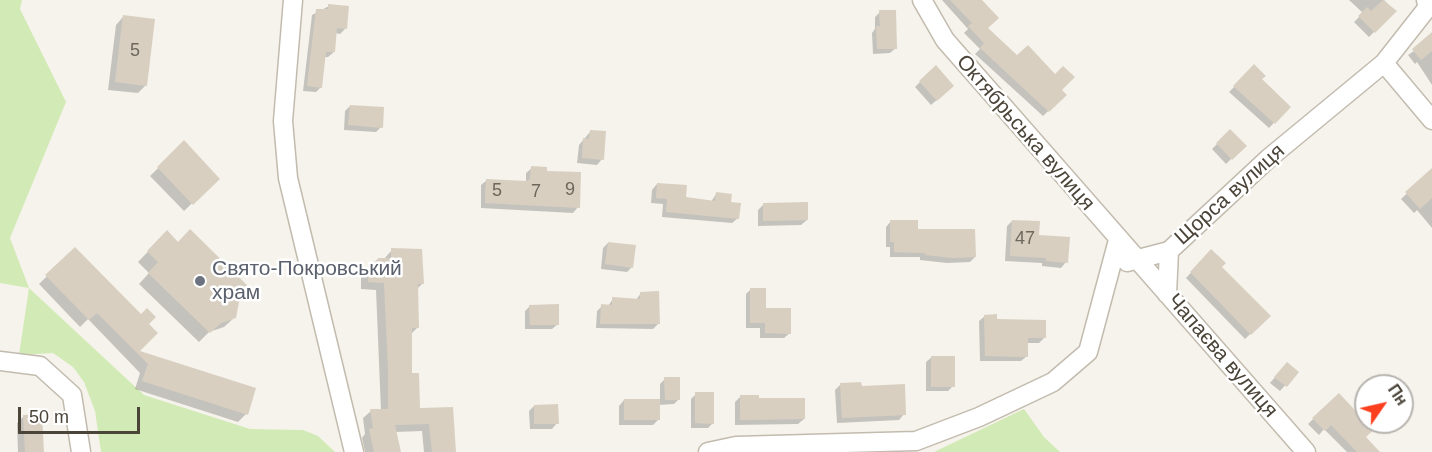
<!DOCTYPE html>
<meta charset="utf-8">
<style>
body{margin:0}
#map{position:relative;width:1432px;height:452px;overflow:hidden;background:#f6f3ec;font-family:Arial,sans-serif}
canvas{display:block}
.north{position:absolute;left:1354px;top:374px;width:60px;height:60px;box-sizing:border-box;background:#fff;border:2px solid #b7b4b0;border-radius:50%;rotate:56deg;font-size:16px;font-weight:700;line-height:24px;text-align:center;color:#4b4439}
.north::after{content:'';display:block;margin:auto;width:21px;height:27px;background:#fc3f1d;clip-path:polygon(50% 0,100% 100%,50% 72%,0 100%)}
.scale{position:absolute;left:18px;top:407px;width:122px;height:27px;box-sizing:border-box;border:3px solid #4b4439;border-top:0;padding-left:8px;font-size:18px;line-height:21px;white-space:nowrap;color:#4b4439;-webkit-text-stroke:4px #fff;paint-order:stroke}
</style>
<div id="map">
<canvas width="1432" height="452"></canvas>
<div class="north">Пн</div>
<div class="scale">50 m</div>
</div>
<script>
const ctx = document.querySelector('canvas').getContext('2d');
ctx.lineJoin = 'round';
function fillPath(path, color) { ctx.fillStyle = color; ctx.fill(path, 'evenodd'); }
const toPath = rows => new Path2D(rows.map(r => 'M' + r).join(''));
function strokePath(path, color, width, dash) { ctx.strokeStyle = color; ctx.lineWidth = width; ctx.lineCap = dash ? 'butt' : 'round'; ctx.setLineDash(dash || []); ctx.stroke(path); }
function label(font, color, halo, rows, align = 'center') {
  ctx.font = font + ' Arial,sans-serif'; ctx.lineWidth = 5; ctx.setLineDash([]); ctx.textBaseline = 'middle'; ctx.strokeStyle = halo; ctx.fillStyle = color; for (const [text, x, y, turn = 0] of rows) {
    ctx.save(); ctx.translate(x, y); ctx.rotate((+turn || 0) * Math.PI / 180); ctx.textAlign = isNaN(turn) ? turn : align; if (halo) ctx.strokeText(text, 0, 0); ctx.fillText(text, 0, 0); ctx.restore();
  }
}
fillPath(toPath([
 [0,0,22,0,20,9,66,102,10,238,29,288,144,395,250,429,303,430,318,436,335,452,101,452,95,411,84,382,73,367,53,353,19,355,29,288,0,283],
 [1024,409,1044,437,1060,452,934,452]
]), '#d2eab5');
fillPath(toPath([
 [942,0,980,0,986,28,1017,57,1065,95,1043,116,975,54,980,49,964,33,968,29],
 [1349,0,1384,0,1395,11,1369,37,1354,22,1363,13],
 [329,6,345,29,340,34,335,33,334,52,328,57,324,57,321,87,316,92,303,91,312,15],
 [880,12,896,48,890,53,873,54,872,33,875,29,875,17],
 [123,17,146,85,138,93,108,90,116,25],
 [1432,39,1432,85,1417,62,1415,64,1408,55],
 [1254,67,1260,80,1289,107,1269,128,1229,92],
 [920,82,947,91,931,105,915,87],
 [350,106,381,127,376,132,344,130,345,111],
 [1230,131,1244,146,1226,164,1212,149],
 [590,132,602,159,597,165,577,163,579,145],
 [184,143,218,178,184,211,150,176],
 [532,168,545,172,578,207,573,213,481,208,481,185,487,180,526,182,526,173],
 [1431,171,1432,172,1432,228,1417,210,1414,213,1401,199],
 [657,184,685,199,711,202,716,194,729,203,738,218,732,223,662,217,663,204,651,203,652,190],
 [763,205,807,220,801,225,758,226,758,210],
 [891,221,916,231,975,257,970,262,947,263,920,260,920,257,890,257,890,247,886,247,886,227],
 [1012,221,1038,236,1066,262,1061,268,1042,266,1042,263,1005,261,1007,226],
 [167,232,237,301,235,317,224,327,209,332,199,342,139,284,149,273,138,262],
 [608,243,632,267,627,272,601,269,603,248],
 [75,249,147,324,138,351,246,414,238,422,135,389,140,373,88,319,80,327,39,284],
 [392,250,422,284,416,290,417,328,410,335,411,375,418,410,454,452,424,452,422,431,395,432,399,452,365,452,362,438,365,434,363,418,371,411,381,411,376,290,361,289,361,273,378,259,384,259],
 [1211,251,1220,267,1269,316,1245,339,1186,278],
 [751,289,764,309,790,333,784,338,760,338,760,328,746,328,746,294],
 [641,293,658,324,653,329,596,328,597,311,602,306,608,306,613,299,636,300],
 [530,306,558,324,552,329,525,329,525,311],
 [985,316,996,320,1044,338,1039,343,1027,343,1027,356,1021,361,980,361,979,321],
 [932,357,953,386,948,391,926,391,926,362],
 [1282,369,1297,372,1280,391,1270,383],
 [665,379,679,399,674,404,658,405,658,420,653,425,619,425,619,406,624,400,660,400,660,384],
 [840,385,860,387,904,414,899,420,837,423,835,390],
 [696,394,713,423,708,428,691,428,691,399],
 [1338,395,1361,418,1366,413,1366,422,1377,422,1364,437,1379,452,1347,452,1324,429,1319,435,1308,424],
 [741,396,804,419,798,424,735,425,735,402],
 [534,406,557,423,552,429,530,429,529,411],
 [24,416,42,452,18,452,17,423]
]), '#0003');
fillPath(toPath([
 [950,0,982,0,999,18,988,28,1017,55,1028,45,1055,74,1063,66,1075,77,1062,90,1067,95,1049,112,980,48,984,43,968,26,972,23],
 [1383,0,1397,11,1375,33,1358,16,1367,7,1371,11],
 [328,4,349,6,347,29,337,28,335,52,326,52,322,88,307,86,316,9,328,9],
 [879,10,896,10,897,49,877,49,876,26,880,26],
 [123,15,155,19,147,86,115,82],
 [1432,32,1432,51,1421,60,1412,49],
 [1254,64,1266,76,1262,79,1291,107,1275,124,1233,86],
 [936,65,954,86,937,101,919,81],
 [350,105,384,107,383,128,348,125],
 [1230,129,1247,146,1232,160,1216,143],
 [590,130,606,131,604,160,582,158,583,138,589,139],
 [184,140,220,179,193,205,157,167],
 [531,166,547,167,547,171,581,172,580,208,485,203,486,179,527,181,530,179],
 [1432,168,1432,198,1420,209,1405,192],
 [657,183,687,185,686,197,715,201,716,192,732,194,731,202,741,203,739,219,666,212,667,199,656,198],
 [808,202,808,220,763,221,763,203],
 [890,220,918,220,918,229,975,229,976,257,953,258,925,255,925,253,894,252,894,242,890,242],
 [1012,220,1040,221,1039,235,1070,237,1068,263,1046,261,1046,258,1010,256],
 [190,229,251,289,239,302,236,318,221,323,210,333,148,273,158,262,147,251,167,230,178,242],
 [608,242,636,245,633,268,605,264],
 [75,247,141,314,147,308,156,317,149,324,158,333,140,351,256,388,248,415,142,381,148,364,97,313,89,320,45,275],
 [391,248,422,249,424,284,418,284,419,328,412,328,412,373,419,373,420,408,453,407,456,452,432,452,429,424,395,425,401,452,374,452,369,429,373,428,370,409,388,409,388,369,384,283,368,282,368,264,377,264,378,258,391,258],
 [1211,249,1226,263,1222,267,1271,316,1251,335,1190,272],
 [750,288,766,288,766,308,791,308,791,334,765,333,765,323,750,323],
 [659,291,660,324,600,324,601,304,612,305,612,297,640,299,640,292],
 [559,304,559,325,530,325,529,305],
 [997,314,997,319,1046,320,1046,338,1028,338,1028,357,985,356,984,315],
 [931,356,955,356,955,387,931,387],
 [1287,362,1299,372,1287,387,1274,377],
 [664,377,680,377,680,400,665,400],
 [861,382,862,386,905,384,906,415,842,418,840,383],
 [695,392,714,392,714,424,695,423],
 [1339,393,1366,422,1382,422,1366,437,1380,452,1357,452,1331,425,1325,431,1312,418],
 [740,395,759,395,759,398,805,398,805,419,740,420],
 [624,399,660,399,660,420,624,420],
 [558,404,559,424,534,424,534,405],
 [42,414,44,452,25,452,23,415]
]), '#d8cfc1');
const minor = toPath([
 [293,0,283,121,288,178,354,452],
 [922,0,945,40,1306,452],
 [1426,0,1428,7,1384,63,1432,120],
 [1127,262,1169,251,1269,158,1384,63],
 [1167,294,1169,251],
 [0,361,40,366,72,395,81,452],
 [708,452,736,446,916,441,979,417,1053,382,1088,352,1118,240]
]);
strokePath(minor, '#c2bbae', 21);
strokePath(minor, '#fff', 18);
for (const [x, y, r, color] of [
 [200,281,6,"#6b7280"]
]) { const dot = new Path2D(); dot.arc(x, y, r, 0, 2 * Math.PI); ctx.fillStyle = color; ctx.fill(dot); strokePath(dot, '#fff', 2); }
label('18px', '#6e675b', null, [
 ["5",135,51],
 ["9",570,190],
 ["5",497,191],
 ["7",536,192],
 ["47",1025,239]
]);
label('21px', '#4b4439', '#fff', [
 ["Октябрьська вулиця",1025,133,49],
 ["Щорса вулиця",1230,195,-42],
 ["Чапаєва вулиця",1222,356,49]
]);
label('21px', '#5b616d', '#fff', [
 ["Свято-Покровський",212,269],
 ["храм",212,293]
], 'left');
</script>
